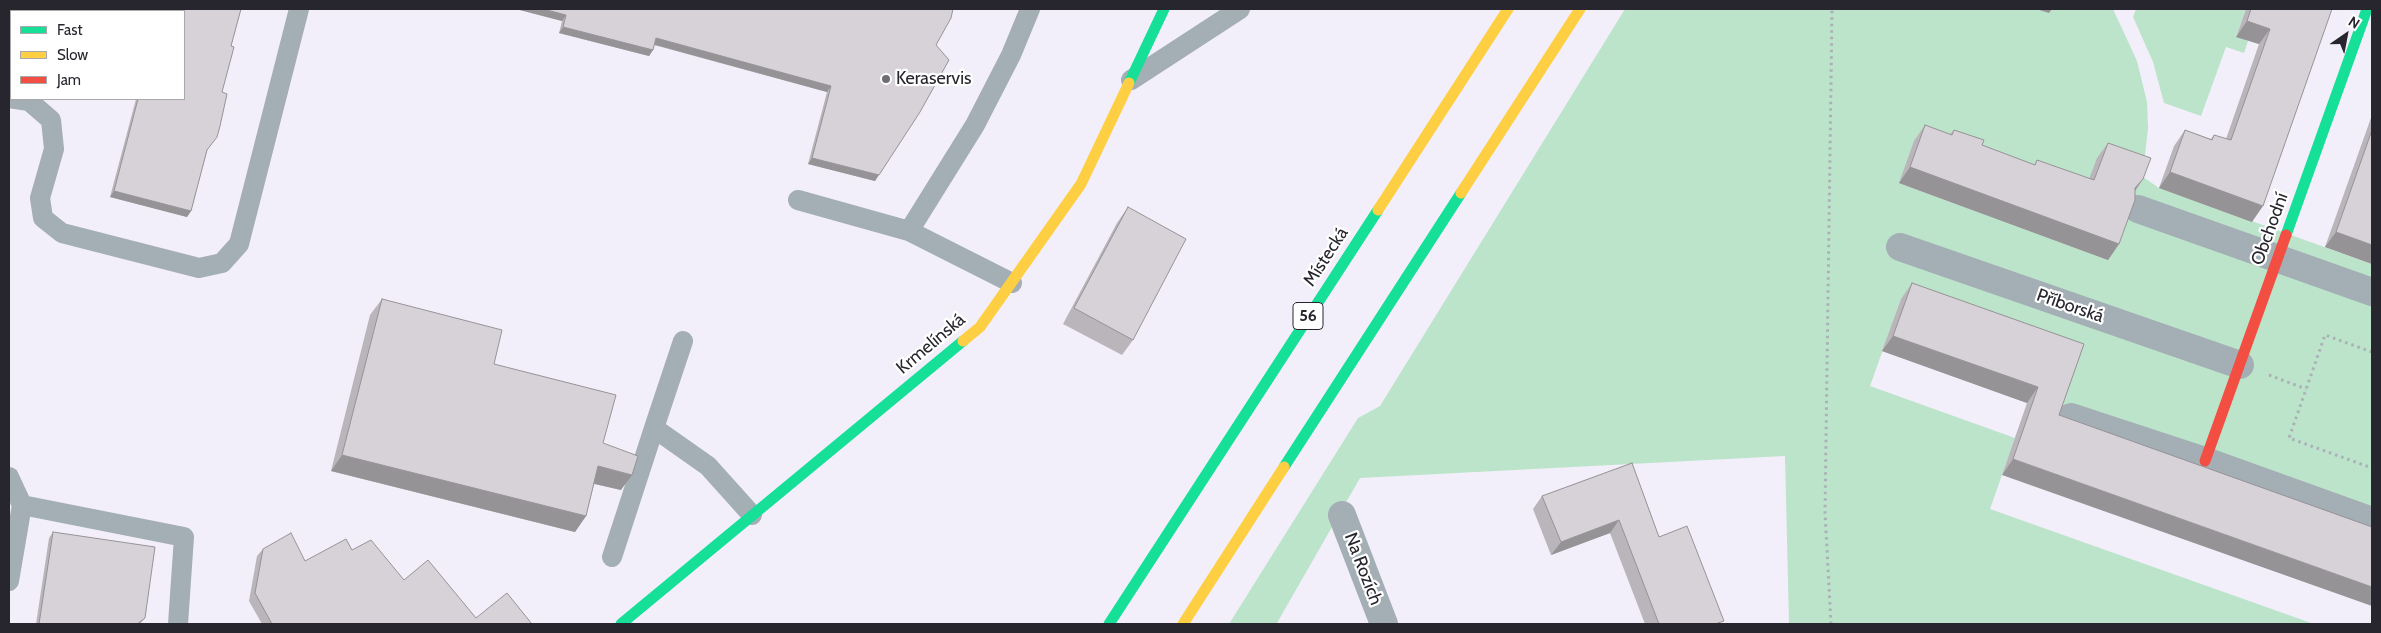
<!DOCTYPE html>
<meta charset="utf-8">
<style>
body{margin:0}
#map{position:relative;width:2381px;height:633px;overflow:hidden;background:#f2effa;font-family:Cabin,sans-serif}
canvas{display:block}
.frame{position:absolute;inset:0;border:10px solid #27252d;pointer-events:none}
.legend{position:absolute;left:10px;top:10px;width:175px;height:90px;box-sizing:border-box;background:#fff;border:1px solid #a9a8ab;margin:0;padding:6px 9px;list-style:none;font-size:15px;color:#27252d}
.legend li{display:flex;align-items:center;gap:10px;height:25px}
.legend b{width:25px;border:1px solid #a9a8ab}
.north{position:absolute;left:2321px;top:10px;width:50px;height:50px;-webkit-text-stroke:4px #fff;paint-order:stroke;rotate:33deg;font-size:14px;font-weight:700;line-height:20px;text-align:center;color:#27252d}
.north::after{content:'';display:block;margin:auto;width:18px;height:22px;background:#27252d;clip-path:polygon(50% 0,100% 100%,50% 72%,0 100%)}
</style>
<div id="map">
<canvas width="2381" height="633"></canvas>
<div class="frame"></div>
<ul class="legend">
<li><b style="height:6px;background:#16e098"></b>Fast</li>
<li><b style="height:6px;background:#ffcf43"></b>Slow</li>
<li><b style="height:6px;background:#f24e42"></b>Jam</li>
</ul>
<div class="north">N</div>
</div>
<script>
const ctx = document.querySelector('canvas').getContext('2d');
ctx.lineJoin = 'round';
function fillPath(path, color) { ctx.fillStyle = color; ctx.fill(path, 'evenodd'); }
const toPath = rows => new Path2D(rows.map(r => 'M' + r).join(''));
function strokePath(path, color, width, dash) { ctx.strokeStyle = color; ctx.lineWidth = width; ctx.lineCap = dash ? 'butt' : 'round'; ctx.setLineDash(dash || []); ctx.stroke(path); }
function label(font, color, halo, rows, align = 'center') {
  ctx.font = font + ' Cabin,sans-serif'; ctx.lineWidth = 4.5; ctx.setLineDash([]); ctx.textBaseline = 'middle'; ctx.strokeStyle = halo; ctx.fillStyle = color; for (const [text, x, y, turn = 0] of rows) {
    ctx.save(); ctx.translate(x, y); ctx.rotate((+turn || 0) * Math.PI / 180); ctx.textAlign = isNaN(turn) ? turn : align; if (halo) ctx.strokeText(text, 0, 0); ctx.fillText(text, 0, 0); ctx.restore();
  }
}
fillPath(toPath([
 [1625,9,2113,9,2137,61,2147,102,2148,128,2145,155,2139,174,2159,188,2372,264,2372,546,2048,431,2073,360,1901,299,1870,386,2015,438,1990,509,2314,624,1789,624,1785,456,1360,478,1277,623,1280,624,1229,624,1358,418,1380,406],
 [2136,9,2246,9,2236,36,2248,41,2244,53,2226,47,2201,116,2164,103,2153,62,2133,17]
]), '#bce4ca');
strokePath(toPath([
 [2372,352,2325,335,2289,438,2372,468],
 [2269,375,2306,389],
 [1831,624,1825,512,1832,9]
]), '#abb0b7', 3, [2.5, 4]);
strokePath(toPath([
 [1131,80,1240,9],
 [9,98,29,101,51,120,54,149,40,198,43,218,62,233,199,268,222,263,239,244,299,9],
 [798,200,909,231,1012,283],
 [909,231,975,125,1011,55,1030,9],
 [683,341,654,428,708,466,752,515],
 [9,477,22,505],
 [612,557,654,428],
 [9,581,22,505,184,537,178,624]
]), '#a3aeb5', 20);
strokePath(toPath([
 [2138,209,2372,292],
 [1900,247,2240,365],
 [2071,417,2205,461,2372,521],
 [1342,515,1384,624]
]), '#a3aeb5', 28);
strokePath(toPath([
 [1129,83,1164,9],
 [2286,235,2367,9],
 [1284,467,1461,193],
 [621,624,963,341],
 [1109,624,1378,210]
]), '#16e098', 11);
strokePath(toPath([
 [1461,193,1580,9],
 [1378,210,1508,9],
 [963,341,980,327,1081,184,1129,83],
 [1183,624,1284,467]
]), '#ffcf43', 11);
strokePath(toPath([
 [2205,461,2286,235]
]), '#f24e42', 11);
fillPath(toPath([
 [56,9,241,9,231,46,207,151,191,211,187,217,110,197,136,99,184,99,184,11,55,11],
 [516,9,953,9,936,45,875,181,808,164,827,92,654,45,653,50,649,56,559,33,562,21],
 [2246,9,2332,9,2252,222,2159,188,2174,146,2185,130,2211,139,2214,135,2226,139,2259,44,2236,37],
 [2372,115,2372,264,2325,247],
 [1925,125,1950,134,1954,130,1982,145,2034,165,2037,160,2089,179,2097,158,2108,143,2143,179,2135,191,2119,244,2108,260,1899,183,1914,141],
 [1128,207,1133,340,1122,355,1063,324,1117,223],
 [1912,283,2084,344,2059,415,2002,475,2027,403,1882,351,1901,299],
 [382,299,494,364,603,443,621,490,594,484,586,516,575,532,331,471,370,315],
 [1632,463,1659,537,1721,624,1645,624,1610,533,1551,555,1533,509,1542,496],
 [53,532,145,618,140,624,36,624,49,538],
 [263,549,305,561,352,550,404,580,476,618,532,624,262,624,249,601,257,556]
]), '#b9b5ba');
fillPath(toPath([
 [516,9,543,9,566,15,562,21],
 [2036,9,2052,9,2049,13],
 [2247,21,2270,29,2259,44,2236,37],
 [563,27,653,50,649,56,559,33],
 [656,38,831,86,827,92,652,44],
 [812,158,879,175,875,181,808,164],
 [1910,167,2119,244,2108,260,1899,183],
 [2170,172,2263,206,2252,222,2159,188],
 [2143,179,2132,195,2135,188],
 [114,191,191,211,187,217,110,197],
 [2336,232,2372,245,2372,264,2325,247],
 [1893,336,2038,387,2027,403,1882,351],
 [342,455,586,516,575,532,331,471],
 [2013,459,2372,587,2372,606,2002,475],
 [598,466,632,475,621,490,587,482],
 [1619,520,1610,533,1551,555,1561,542]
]), '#969397');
const building = toPath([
 [58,9,241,9,231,46,234,47,222,92,227,94,220,126,217,137,207,150,191,211,114,191,138,99,184,99,184,11,58,11,58,9],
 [543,9,953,9,951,18,936,45,949,60,920,112,879,175,812,158,831,86,656,38,653,50,563,27,566,15,543,9],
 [2251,9,2332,9,2263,206,2170,172,2185,130,2212,140,2214,135,2231,140,2270,29,2247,21,2251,9],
 [1925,125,1952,135,1954,130,1984,140,1982,145,2035,165,2037,160,2094,180,2108,143,2151,158,2143,179,2135,188,2135,200,2119,244,1910,167,1925,125],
 [2372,130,2372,245,2336,232,2372,130],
 [1128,207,1186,239,1133,340,1074,308,1128,207],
 [1912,283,2084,344,2059,415,2372,527,2372,587,2013,459,2038,387,1893,336,1912,283],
 [382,299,502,330,494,364,616,395,603,443,638,456,632,475,598,466,586,516,342,455,382,299],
 [1632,463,1659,537,1687,526,1724,621,1715,624,1659,624,1619,520,1561,542,1542,496,1632,463],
 [53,532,155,547,145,618,137,624,39,624,53,532],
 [291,533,305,561,346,539,352,550,371,540,404,580,428,560,476,618,507,593,532,624,272,624,255,593,263,549,291,533]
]);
fillPath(building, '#d7d2d8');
strokePath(building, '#969397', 1);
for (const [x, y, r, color] of [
 [886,79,5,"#6e6c75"]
]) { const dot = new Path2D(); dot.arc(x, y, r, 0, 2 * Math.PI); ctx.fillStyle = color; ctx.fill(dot); strokePath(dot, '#fff', 2); }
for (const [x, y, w] of [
 [1308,316,30]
]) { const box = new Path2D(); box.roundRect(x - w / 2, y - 13.5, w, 27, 4); ctx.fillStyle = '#fff'; ctx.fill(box); strokePath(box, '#27252d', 1); }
label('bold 16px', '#27252d', null, [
 ["56",1308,316]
]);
label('18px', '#27252d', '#fff', [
 ["Keraservis",896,79]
], 'left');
label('18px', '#27252d', '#fff', [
 ["Obchodní",2270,229,-70],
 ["Místecká",1326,257,-57],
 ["Příborská",2070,306,19],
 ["Krmelínská",931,344,-40],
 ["Na Rozích",1363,569,69]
]);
</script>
